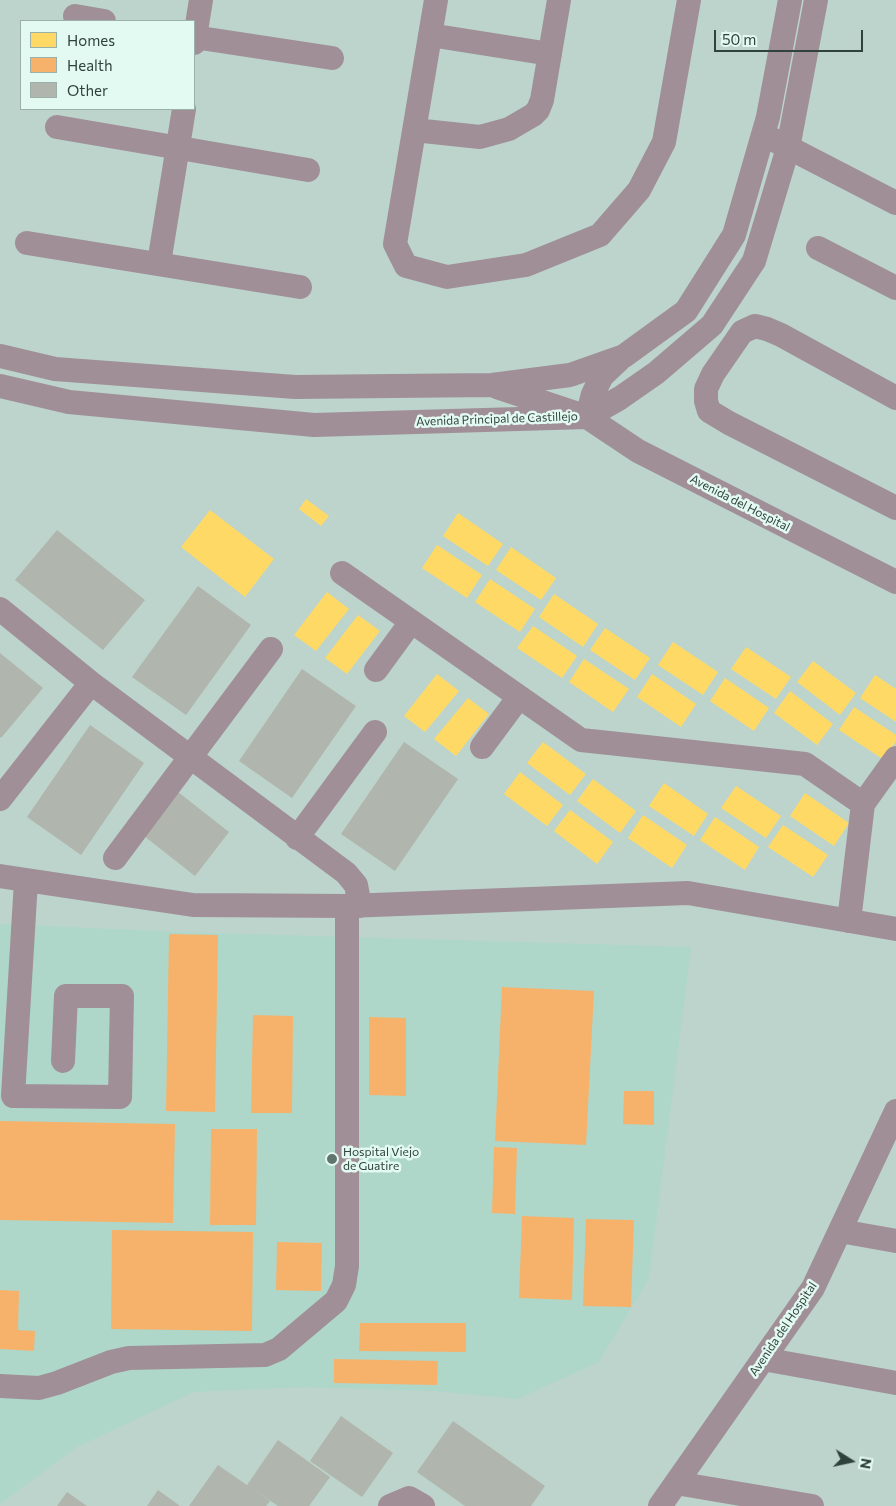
<!DOCTYPE html>
<style>
body{margin:0}
#map{position:relative;width:896px;height:1506px;overflow:hidden;background:#bcd4cc;font-family:Commissioner,sans-serif}
canvas{display:block}
.legend{position:absolute;left:20px;top:20px;width:175px;height:90px;box-sizing:border-box;background:#e3faf2;border:1px solid #9bb0a9;margin:0;padding:6px 9px;list-style:none;font-size:15px;color:#2f423b}
.legend li{display:flex;align-items:center;gap:10px;height:25px}
.legend b{width:25px;border:1px solid #9bb0a9}
.north{position:absolute;left:826px;top:1436px;width:50px;height:50px;-webkit-text-stroke:4px #e3faf2;paint-order:stroke;rotate:100deg;font-size:14px;font-weight:700;line-height:20px;text-align:center;color:#2f423b}
.north::after{content:'';display:block;margin:auto;width:18px;height:22px;background:#2f423b;clip-path:polygon(50% 0,100% 100%,50% 72%,0 100%)}
.scale{position:absolute;left:714px;top:30px;width:149px;height:22px;box-sizing:border-box;border:2px solid #2f423b;border-top:0;padding-left:6px;font-size:15px;line-height:18px;white-space:nowrap;color:#2f423b;-webkit-text-stroke:4px #e3faf2;paint-order:stroke}
</style>
<div id="map">
<canvas width="896" height="1506"></canvas>
<ul class="legend">
<li><b style="height:14px;background:#ffd966"></b>Homes</li>
<li><b style="height:14px;background:#f6b26b"></b>Health</li>
<li><b style="height:14px;background:#b0b5ad"></b>Other</li>
</ul>
<div class="north">N</div>
<div class="scale">50 m</div>
</div>
<script>
const ctx = document.querySelector('canvas').getContext('2d');
ctx.lineJoin = 'round';
function fillPath(path, color) { ctx.fillStyle = color; ctx.fill(path, 'evenodd'); }
const toPath = rows => new Path2D(rows.map(r => 'M' + r).join(''));
function strokePath(path, color, width, dash) { ctx.strokeStyle = color; ctx.lineWidth = width; ctx.lineCap = dash ? 'butt' : 'round'; ctx.setLineDash(dash || []); ctx.stroke(path); }
function label(font, color, halo, rows, align = 'center') {
  ctx.font = font + ' Commissioner,sans-serif'; ctx.lineWidth = 5; ctx.setLineDash([]); ctx.textBaseline = 'middle'; ctx.strokeStyle = halo; ctx.fillStyle = color; for (const [text, x, y, turn = 0] of rows) {
    ctx.save(); ctx.translate(x, y); ctx.rotate((+turn || 0) * Math.PI / 180); ctx.textAlign = isNaN(turn) ? turn : align; if (halo) ctx.strokeText(text, 0, 0); ctx.fillText(text, 0, 0); ctx.restore();
  }
}
fillPath(toPath([
 [0,924,180,932,691,947,649,1278,599,1362,517,1399,434,1391,306,1387,194,1392,77,1447,0,1504]
]), '#aed7c9');
fillPath(toPath([
 [306,499,329,516,321,526,299,509],
 [210,510,274,559,245,597,181,547],
 [458,513,503,544,488,566,443,536],
 [437,545,482,575,467,598,422,568],
 [511,547,556,578,541,600,496,570],
 [490,579,535,609,520,632,475,602],
 [327,592,349,609,316,651,294,635],
 [554,594,598,624,583,647,539,617],
 [358,615,380,631,347,674,325,658],
 [533,626,577,656,562,678,517,648],
 [605,628,650,658,635,680,590,650],
 [673,642,718,672,703,695,658,665],
 [746,647,791,677,776,699,731,669],
 [584,659,629,689,613,712,569,682],
 [813,661,856,693,840,715,797,682],
 [437,674,459,691,425,732,404,716],
 [652,674,696,704,681,727,637,697],
 [875,675,896,689,896,722,860,698],
 [725,678,769,708,754,731,710,701],
 [790,691,833,724,817,745,774,713],
 [468,698,489,714,456,756,434,739],
 [854,707,896,735,896,741,884,760,839,730],
 [543,742,586,774,570,795,527,763],
 [520,772,563,805,547,826,504,794],
 [593,779,636,811,620,833,577,801],
 [664,783,708,814,694,836,649,806],
 [736,786,781,816,766,838,721,808],
 [805,793,849,823,834,846,790,816],
 [570,810,613,842,597,864,554,831],
 [643,815,687,845,672,868,628,838],
 [715,817,759,847,745,870,700,840],
 [783,825,828,855,813,877,768,847]
]), '#ffd966');
fillPath(toPath([
 [169,934,218,935,215,1112,166,1111],
 [502,987,594,991,586,1145,495,1141],
 [253,1015,293,1016,292,1113,251,1113],
 [369,1017,406,1018,406,1096,369,1095],
 [624,1091,654,1091,654,1125,623,1124],
 [0,1121,175,1124,173,1223,0,1220],
 [211,1129,257,1129,256,1225,210,1225],
 [494,1147,517,1148,515,1214,492,1213],
 [522,1216,574,1218,572,1300,519,1298],
 [586,1219,634,1220,631,1307,583,1306],
 [112,1230,253,1232,252,1331,111,1329],
 [277,1242,322,1243,321,1291,276,1290],
 [0,1290,19,1291,18,1330,35,1331,34,1351,0,1349],
 [360,1323,466,1323,466,1352,359,1351],
 [334,1359,438,1361,437,1385,334,1383]
]), '#f6b26b');
fillPath(toPath([
 [57,530,145,600,103,650,15,580],
 [198,586,251,625,186,715,132,677],
 [0,653,43,688,1,738,0,737],
 [302,669,356,706,292,798,239,761],
 [90,725,144,763,81,855,27,817],
 [404,742,458,779,395,871,341,834],
 [178,792,229,832,195,876,144,836],
 [341,1416,393,1453,362,1497,310,1461],
 [453,1421,545,1486,531,1506,465,1506,417,1472],
 [278,1440,330,1477,309,1506,278,1506,247,1485],
 [218,1465,270,1501,266,1506,189,1506],
 [158,1490,180,1506,147,1506],
 [67,1492,87,1506,57,1506]
]), '#b0b5ad');
strokePath(toPath([
 [436,0,395,244,406,266,447,277,526,265,600,235,639,190,664,142,689,0],
 [75,16,104,21],
 [430,35,550,54],
 [194,37,332,58],
 [194,43,201,0],
 [57,127,308,170],
 [414,130,480,137,509,129,533,115,538,110,542,100,559,0],
 [774,140,896,203],
 [27,243,300,287],
 [818,248,896,288],
 [159,263,184,109],
 [0,356,55,369,295,387,492,385,570,375,624,356,686,311,734,235,768,117,790,0],
 [0,386,69,402,314,425,587,417,620,398,656,373,712,325,754,261,788,148,816,0],
 [497,387,587,417,638,451,896,582],
 [896,398,781,335,767,329,755,326,742,332,713,374,706,389,706,401,709,411,729,423,896,508],
 [587,417,593,394,602,376,620,359],
 [342,573,581,740,805,764,863,804,849,921],
 [0,609,91,683,346,873,356,885,360,906],
 [376,670,411,622],
 [482,747,519,697],
 [0,799,91,683],
 [863,804,896,758],
 [297,838,375,732],
 [115,858,271,649],
 [0,876,193,905,347,906,688,893,896,929],
 [26,881,13,1096,120,1097,122,996,66,996,63,1061],
 [840,1231,896,1241],
 [763,1359,896,1383],
 [0,1386,39,1388,57,1383,111,1362,129,1358,265,1355,279,1349,336,1301,344,1285,347,1266,347,906],
 [676,1483,812,1506],
 [390,1506,409,1498,423,1506],
 [660,1506,813,1288,896,1111]
]), '#a08f97', 24);
for (const [x, y, r, color] of [
 [332,1159,6,"#60756e"]
]) { const dot = new Path2D(); dot.arc(x, y, r, 0, 2 * Math.PI); ctx.fillStyle = color; ctx.fill(dot); strokePath(dot, '#e3faf2', 2); }
label('12px', '#2f423b', '#e3faf2', [
 ["Avenida Principal de Castillejo",497,419,-2],
 ["Avenida del Hospital",740,503,27],
 ["Avenida del Hospital",783,1329,-56]
]);
label('12px', '#2f423b', '#e3faf2', [
 ["Hospital Viejo",343,1152],
 ["de Guatire",343,1166]
], 'left');
</script>
